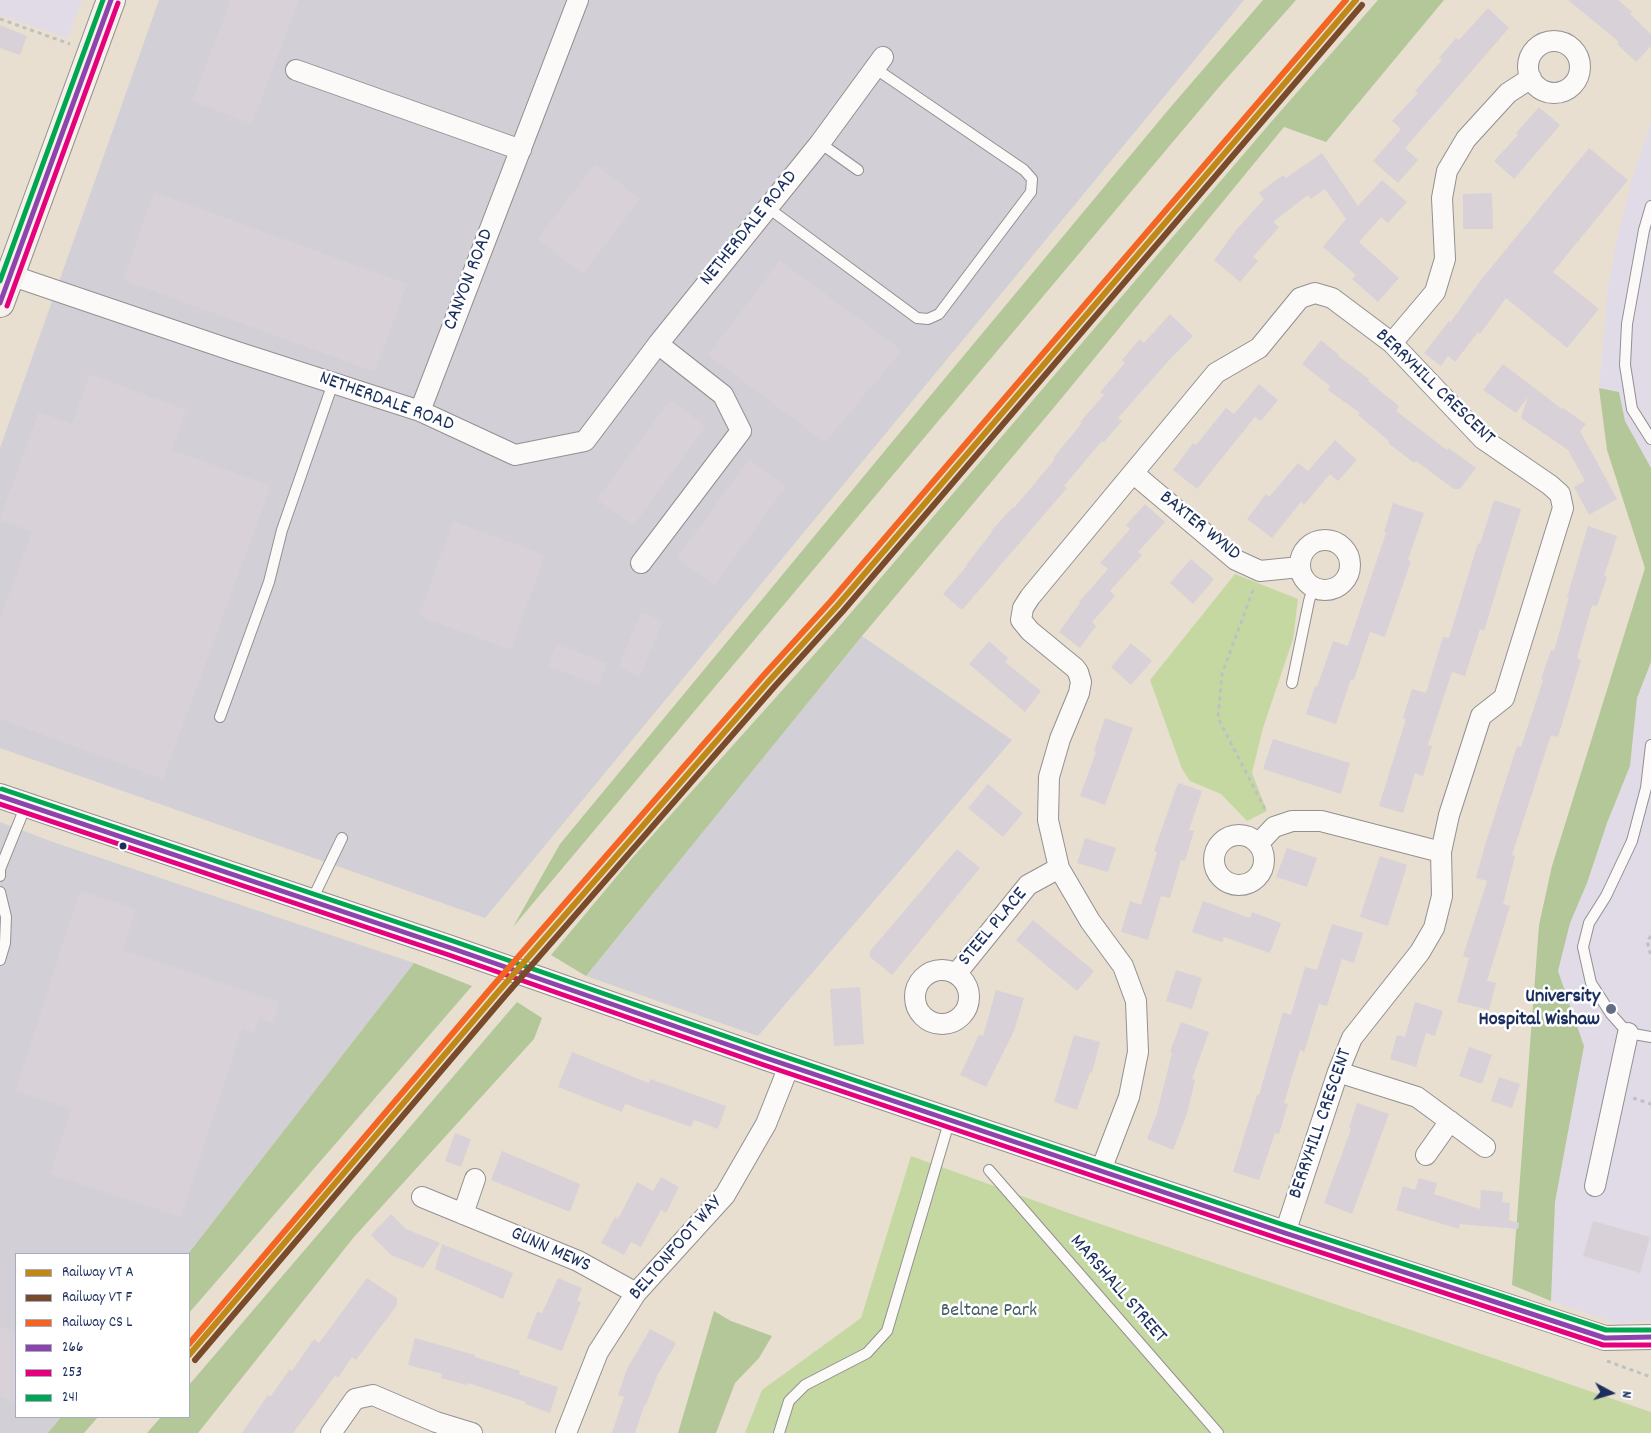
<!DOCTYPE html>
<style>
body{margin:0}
#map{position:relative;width:1651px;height:1433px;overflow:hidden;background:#e8dfd0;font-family:Dekko,sans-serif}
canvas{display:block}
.legend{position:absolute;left:15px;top:1253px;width:175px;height:165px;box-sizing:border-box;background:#fff;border:1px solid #a4acbf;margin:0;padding:6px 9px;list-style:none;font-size:15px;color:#1b2f5e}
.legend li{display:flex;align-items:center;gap:10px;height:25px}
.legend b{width:25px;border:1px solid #a4acbf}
.north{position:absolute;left:1586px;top:1368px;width:50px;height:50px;-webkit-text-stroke:4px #fff;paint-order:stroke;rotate:96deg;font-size:14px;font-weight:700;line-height:20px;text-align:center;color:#1b2f5e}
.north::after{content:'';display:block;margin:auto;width:18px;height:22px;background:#1b2f5e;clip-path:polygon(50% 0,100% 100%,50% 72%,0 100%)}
</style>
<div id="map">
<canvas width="1651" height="1433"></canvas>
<ul class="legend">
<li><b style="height:6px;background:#c08818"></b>Railway VT A</li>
<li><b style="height:6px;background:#7a4b2a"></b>Railway VT F</li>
<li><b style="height:6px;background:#f26522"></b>Railway CS L</li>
<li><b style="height:6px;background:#8e44ad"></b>266</li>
<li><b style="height:6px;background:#e5007d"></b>253</li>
<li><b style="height:6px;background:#00a651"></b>241</li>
</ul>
<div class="north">N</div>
</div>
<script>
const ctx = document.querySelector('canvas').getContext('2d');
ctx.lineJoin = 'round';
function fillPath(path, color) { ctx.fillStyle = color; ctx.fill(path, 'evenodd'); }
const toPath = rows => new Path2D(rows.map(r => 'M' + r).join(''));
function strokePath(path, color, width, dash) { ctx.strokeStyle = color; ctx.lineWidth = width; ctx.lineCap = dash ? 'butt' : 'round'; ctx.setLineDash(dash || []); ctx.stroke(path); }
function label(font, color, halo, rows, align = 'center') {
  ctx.font = font + ' Dekko,sans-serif'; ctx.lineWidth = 5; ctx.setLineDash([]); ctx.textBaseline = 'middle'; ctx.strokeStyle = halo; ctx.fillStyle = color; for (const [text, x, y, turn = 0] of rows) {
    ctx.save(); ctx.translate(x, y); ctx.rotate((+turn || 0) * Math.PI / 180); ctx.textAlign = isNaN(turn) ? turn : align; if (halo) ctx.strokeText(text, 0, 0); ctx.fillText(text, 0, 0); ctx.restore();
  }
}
fillPath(toPath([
 [0,0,82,0,68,38,0,15],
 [1651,122,1651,468,1625,421,1619,392,1599,388,1608,287,1618,235,1633,175],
 [1651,662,1651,1321,1616,1323,1551,1301,1555,1202,1584,1046,1558,971,1570,923,1587,883,1607,823,1630,766,1637,698]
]), '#e0dbe6');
fillPath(toPath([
 [159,0,1244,0,485,918,0,748,0,448],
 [862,636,1012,740,758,1036,586,976],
 [0,822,53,842,414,963,188,1254,16,1254,16,1417,61,1417,48,1433,0,1433]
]), '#d2cfd7');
fillPath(toPath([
 [1235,574,1298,599,1293,639,1263,728,1252,773,1267,811,1247,821,1221,794,1190,781,1182,769,1150,680],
 [911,1156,1077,1216,1651,1412,1651,1433,745,1433,762,1390,861,1318]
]), '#c6d8a2');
fillPath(toPath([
 [1263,0,1296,0,1219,87,513,927,560,844,921,407,1169,109],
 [1378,0,1444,0,1326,142,1284,127,1061,399,862,636,586,976,551,955,633,857,837,629,1272,121],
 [1599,388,1619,392,1625,421,1651,468,1651,662,1637,698,1630,766,1607,823,1587,883,1570,923,1558,971,1584,1046,1555,1202,1551,1301,1512,1285,1539,925,1552,866,1645,568,1607,450],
 [414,963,472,986,189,1313,188,1254],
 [517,1002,542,1018,534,1039,354,1237,198,1433,147,1433,161,1417,189,1417,189,1385],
 [714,1311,731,1321,772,1336,759,1358,735,1383,716,1433,678,1433],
 [61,1417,98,1417,84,1433,48,1433]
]), '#b3c799');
fillPath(toPath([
 [231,0,299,0,252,124,192,101],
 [1568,0,1618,0,1632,12,1630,14,1651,34,1651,46,1636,62,1617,44,1619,42],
 [1488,8,1509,28,1405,148,1418,160,1398,183,1373,161,1401,129,1392,121,1418,93,1415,91,1442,60,1439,58,1456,38,1459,40],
 [0,25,27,36,20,55,0,48],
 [1539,107,1560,125,1514,179,1494,161,1518,135,1516,133],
 [1589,148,1628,180,1553,272,1599,309,1567,348,1506,298,1480,334,1478,332,1455,362,1448,356,1441,366,1424,353,1449,321,1450,323,1480,281],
 [1322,153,1358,206,1382,180,1407,202,1388,223,1381,217,1359,242,1399,278,1378,302,1352,279,1356,275,1323,247,1346,219,1325,189,1311,199,1308,195,1273,222,1279,227,1253,257,1258,261,1240,282,1214,260,1237,229,1264,199,1259,193,1283,175,1286,178],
 [595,164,640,199,583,274,537,239],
 [154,192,407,284,375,372,123,280],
 [1492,193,1493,229,1463,229,1463,194],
 [780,260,902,351,825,442,708,355],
 [1170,314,1193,336,1172,357,1118,418,1122,421,1104,442,1102,441,1064,486,1067,488,962,610,943,594,967,566,966,565,992,532,991,531,1013,507,1014,508,1055,459,1053,458,1082,423,1080,422,1104,395,1100,392,1125,363,1122,360,1140,339,1144,343],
 [1321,340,1339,355,1338,356,1369,379,1368,381,1399,406,1396,411,1447,450,1449,448,1476,468,1460,489,1454,489,1416,461,1414,463,1388,443,1389,441,1358,415,1360,413,1328,390,1330,386,1302,364],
 [1503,364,1562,409,1563,408,1586,424,1580,431,1617,499,1589,515,1574,487,1585,481,1568,450,1521,418,1528,397,1516,413,1483,390],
 [90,374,186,410,172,450,271,486,163,779,0,719,0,619,32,532,0,520,0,518,39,412,72,424],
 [1259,384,1278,400,1261,421,1255,417,1197,489,1173,470,1193,443,1196,445,1226,408,1234,414],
 [670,400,706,426,633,526,597,499],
 [1335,440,1357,460,1338,481,1330,474,1304,505,1301,502,1272,538,1247,519,1266,494,1269,497,1298,463,1308,471],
 [749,459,786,486,715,585,677,558],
 [1494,500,1521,509,1484,631,1480,629,1465,676,1452,672,1428,745,1432,746,1423,776,1415,773,1403,813,1379,806,1406,719,1403,718,1412,689,1426,693,1443,637,1449,638,1478,543,1480,544],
 [1393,503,1424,513,1408,560,1411,561,1385,637,1370,632,1354,680,1351,679,1336,724,1306,714,1315,686,1317,687,1333,641,1348,646,1386,533,1384,532],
 [1145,504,1165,522,1138,552,1142,555,1110,591,1115,596,1092,622,1096,626,1080,648,1059,632,1080,603,1079,602,1108,569,1100,563,1130,529,1126,525],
 [453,521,545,555,511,650,419,616],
 [1588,526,1617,536,1604,576,1607,577,1597,606,1592,605,1577,658,1581,660,1558,737,1551,735,1512,855,1515,856,1503,904,1510,906,1487,981,1496,983,1489,1010,1457,1002,1469,958,1463,956,1487,881,1476,878,1485,845,1517,746,1521,747,1543,680,1541,679,1551,650,1554,651,1569,597,1567,597],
 [1191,559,1214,579,1193,604,1170,583],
 [641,612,663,621,640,677,618,667],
 [989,641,1008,658,1005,662,1041,691,1025,712,969,664],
 [1131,643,1152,661,1131,685,1111,667],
 [556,644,607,663,599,685,548,666],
 [1105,718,1133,728,1105,805,1080,796,1096,752,1094,751],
 [1273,739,1350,763,1341,794,1263,769],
 [1178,783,1202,791,1189,830,1194,831,1185,861,1181,860,1170,898,1161,896,1148,940,1121,932,1130,901,1141,905,1157,852,1154,851],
 [988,784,1023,813,1003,837,968,808],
 [1085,838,1116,848,1108,872,1077,863],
 [1287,848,1317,858,1307,887,1276,877],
 [957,849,980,868,892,975,870,957,870,951],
 [1380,856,1407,865,1388,926,1360,917],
 [80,891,136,909,123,950,280,1002,273,1023,259,1018,254,1033,242,1028,181,1217,50,1174,71,1109,15,1091],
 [1203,901,1250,918,1252,912,1281,923,1270,953,1224,937,1222,942,1192,932],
 [1033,920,1094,971,1077,991,1016,940],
 [1332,924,1363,933,1354,963,1342,959,1327,1006,1319,1004,1304,1052,1300,1050,1284,1103,1288,1104,1279,1134,1275,1133,1259,1180,1233,1172,1257,1095,1259,1095,1283,1012,1291,1015,1305,967,1317,970],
 [1176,970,1202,978,1192,1009,1166,1001],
 [860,987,864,1044,834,1046,830,989],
 [996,990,1024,998,1014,1031,986,1087,960,1075,979,1035,983,1036],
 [1415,1002,1443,1011,1435,1036,1426,1033,1416,1067,1390,1059,1397,1035,1405,1037],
 [1181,1022,1209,1032,1192,1079,1195,1080,1187,1114,1173,1150,1147,1139,1157,1113,1172,1053,1170,1052],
 [1074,1035,1100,1042,1092,1073,1090,1072,1077,1110,1054,1102],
 [1469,1047,1492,1055,1482,1084,1459,1076],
 [572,1052,649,1083,650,1079,726,1106,718,1129,694,1120,691,1127,625,1104,622,1112,558,1087],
 [1499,1077,1520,1084,1512,1108,1491,1101],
 [1357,1103,1389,1114,1352,1214,1324,1203,1351,1129,1349,1128],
 [455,1133,471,1139,461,1167,445,1161],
 [502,1151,580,1184,570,1212,491,1180],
 [661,1177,679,1187,666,1213,661,1210,641,1247,631,1242,624,1255,601,1243,615,1217,618,1219,637,1182,653,1191],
 [1419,1178,1437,1183,1434,1194,1480,1209,1481,1190,1503,1192,1502,1202,1510,1203,1509,1220,1519,1223,1518,1229,1460,1224,1459,1229,1396,1210,1403,1186,1415,1190],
 [391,1214,406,1229,440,1243,423,1268,391,1255,371,1235],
 [1593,1221,1650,1237,1640,1273,1583,1256],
 [442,1244,513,1273,503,1299,435,1269],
 [367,1278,397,1298,397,1305,356,1360,352,1357,338,1378,335,1376,293,1433,242,1433,268,1395,270,1397,290,1369,292,1371,314,1339,319,1343],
 [558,1278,582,1288,577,1301,581,1302,562,1351,527,1338,537,1312,542,1313],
 [0,1326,16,1334,16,1403,0,1396],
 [650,1329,676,1343,657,1376,646,1405,645,1404,635,1433,612,1433,624,1397,618,1395,627,1369],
 [415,1338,475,1355,475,1357,520,1371,519,1374,558,1387,550,1413,525,1404,526,1402,468,1383,467,1385,441,1378,442,1374,408,1365]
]), '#d8d1d8');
const service = toPath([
 [820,143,858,170],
 [1651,206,1644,230,1627,324,1625,365,1632,409,1651,439],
 [767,207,917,318,928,319,939,314,1031,192,1032,179,1024,170,876,69],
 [1292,683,1309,601,1313,588],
 [220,717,269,582,282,530,333,383],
 [1651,745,1646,788,1632,841,1606,896,1589,923,1583,947,1591,983,1611,1014,1628,1033,1651,1037],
 [0,876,0,869,26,805],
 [0,892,6,917,5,943,0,960],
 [311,902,342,838],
 [989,1170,1218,1433],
 [779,1433,789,1401,805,1385,867,1353,887,1331,950,1119]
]);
const minor = toPath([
 '1528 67a26 26 0 1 1 52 0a26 26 0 1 1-52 0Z',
 [296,70,521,150],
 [10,275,237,352,420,411,515,455,585,441,658,344,820,143,883,57],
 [1392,343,1435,292,1445,259,1442,198,1447,171,1466,139,1508,93,1531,78],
 [420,411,578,0],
 [1133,473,1236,560,1260,571,1300,567],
 '1300 565a25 25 0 1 1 50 0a25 25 0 1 1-50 0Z',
 [641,563,741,431,723,395,658,344],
 '1214 860a25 25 0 1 1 50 0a25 25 0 1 1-50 0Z',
 [1258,844,1274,827,1292,821,1321,821,1441,852],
 '915 997a27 27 0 1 1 54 0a27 27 0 1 1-54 0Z',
 [956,974,1028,885,1059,868],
 [1338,1072,1417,1097,1485,1147],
 [1426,1155,1450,1121],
 [1101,1170,1129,1097,1138,1052,1136,1001,1123,966,1090,921,1059,868,1048,820,1049,777,1060,739,1079,693,1081,682,1078,672,1075,668,1030,631,1021,620,1023,608,1030,597,1216,373,1259,348,1300,298,1315,293,1332,298,1392,343,1483,439,1550,485,1560,494,1563,508,1504,698,1481,716,1449,815,1441,852,1442,896,1434,928,1420,952,1352,1038,1338,1072,1285,1233],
 [1595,1186,1628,1033],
 [422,1197,578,1261,636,1293],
 [463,1214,475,1179],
 [331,1433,355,1399,373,1395,436,1422,472,1433],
 [566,1433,598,1352,636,1293,725,1195,766,1124,789,1066]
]);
const tertiary = toPath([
 [0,796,451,948,766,1058,1285,1233,1605,1338,1651,1337]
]);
const secondary = toPath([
 [0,303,111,0]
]);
strokePath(service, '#929091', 12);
strokePath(minor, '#929091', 22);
strokePath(tertiary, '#929091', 26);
strokePath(secondary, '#929091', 30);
strokePath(toPath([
 [0,19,70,44],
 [1253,590,1222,674,1218,718,1265,809],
 [1651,936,1647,941,1651,956],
 [1633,1098,1651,1104],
 [1607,1361,1651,1377]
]), '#bfc0c2', 3, [4, 4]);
strokePath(service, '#fcfaf8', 10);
strokePath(minor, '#fcfaf8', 20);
strokePath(tertiary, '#fcfaf8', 24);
strokePath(secondary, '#f6f1ea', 28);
strokePath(toPath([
 [0,303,111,0],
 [0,796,451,948,766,1058,1285,1233,1605,1338,1651,1337]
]), '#8e44ad', 5);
strokePath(toPath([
 [7,306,118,3],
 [0,804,449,955,764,1065,1283,1240,1603,1345,1651,1345]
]), '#e5007d', 5);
strokePath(toPath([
 [0,281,103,0],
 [2,789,453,941,768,1051,1287,1226,1606,1330,1651,1330]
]), '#00a651', 5);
strokePath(toPath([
 [189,1355,498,992,769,681,837,606,1356,0]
]), '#c08818', 6);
strokePath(toPath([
 [195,1360,504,997,775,686,843,611,1362,5]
]), '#7a4b2a', 6);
strokePath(toPath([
 [189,1344,492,987,763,676,831,601,1346,0]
]), '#f26522', 6);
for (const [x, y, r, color] of [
 [123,846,4.5,"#1b2f5e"],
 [1611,1009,6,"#636d86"]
]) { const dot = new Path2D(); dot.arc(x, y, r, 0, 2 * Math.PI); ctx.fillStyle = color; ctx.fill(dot); strokePath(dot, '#fff', 2); }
label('20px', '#1b2f5e', '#fff', [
 ["NETHERDALE ROAD",750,229,-51],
 ["CANYON ROAD",470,280,-69],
 ["BERRYHILL CRESCENT",1434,388,44],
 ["NETHERDALE ROAD",386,403,20],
 ["BAXTER WYND",1199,527,39],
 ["STEEL PLACE",994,928,-50],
 ["BERRYHILL CRESCENT",1322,1124,-71],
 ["BELTONFOOT WAY",677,1249,-49],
 ["GUNN MEWS",550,1251,24],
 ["MARSHALL STREET",1117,1290,49]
]);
label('bold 20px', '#1b2f5e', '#fff', [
 ["University",1600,998],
 ["Hospital Wishaw",1600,1021]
], 'right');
label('20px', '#466067', '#fff', [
 ["Beltane Park",989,1312]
]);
</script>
